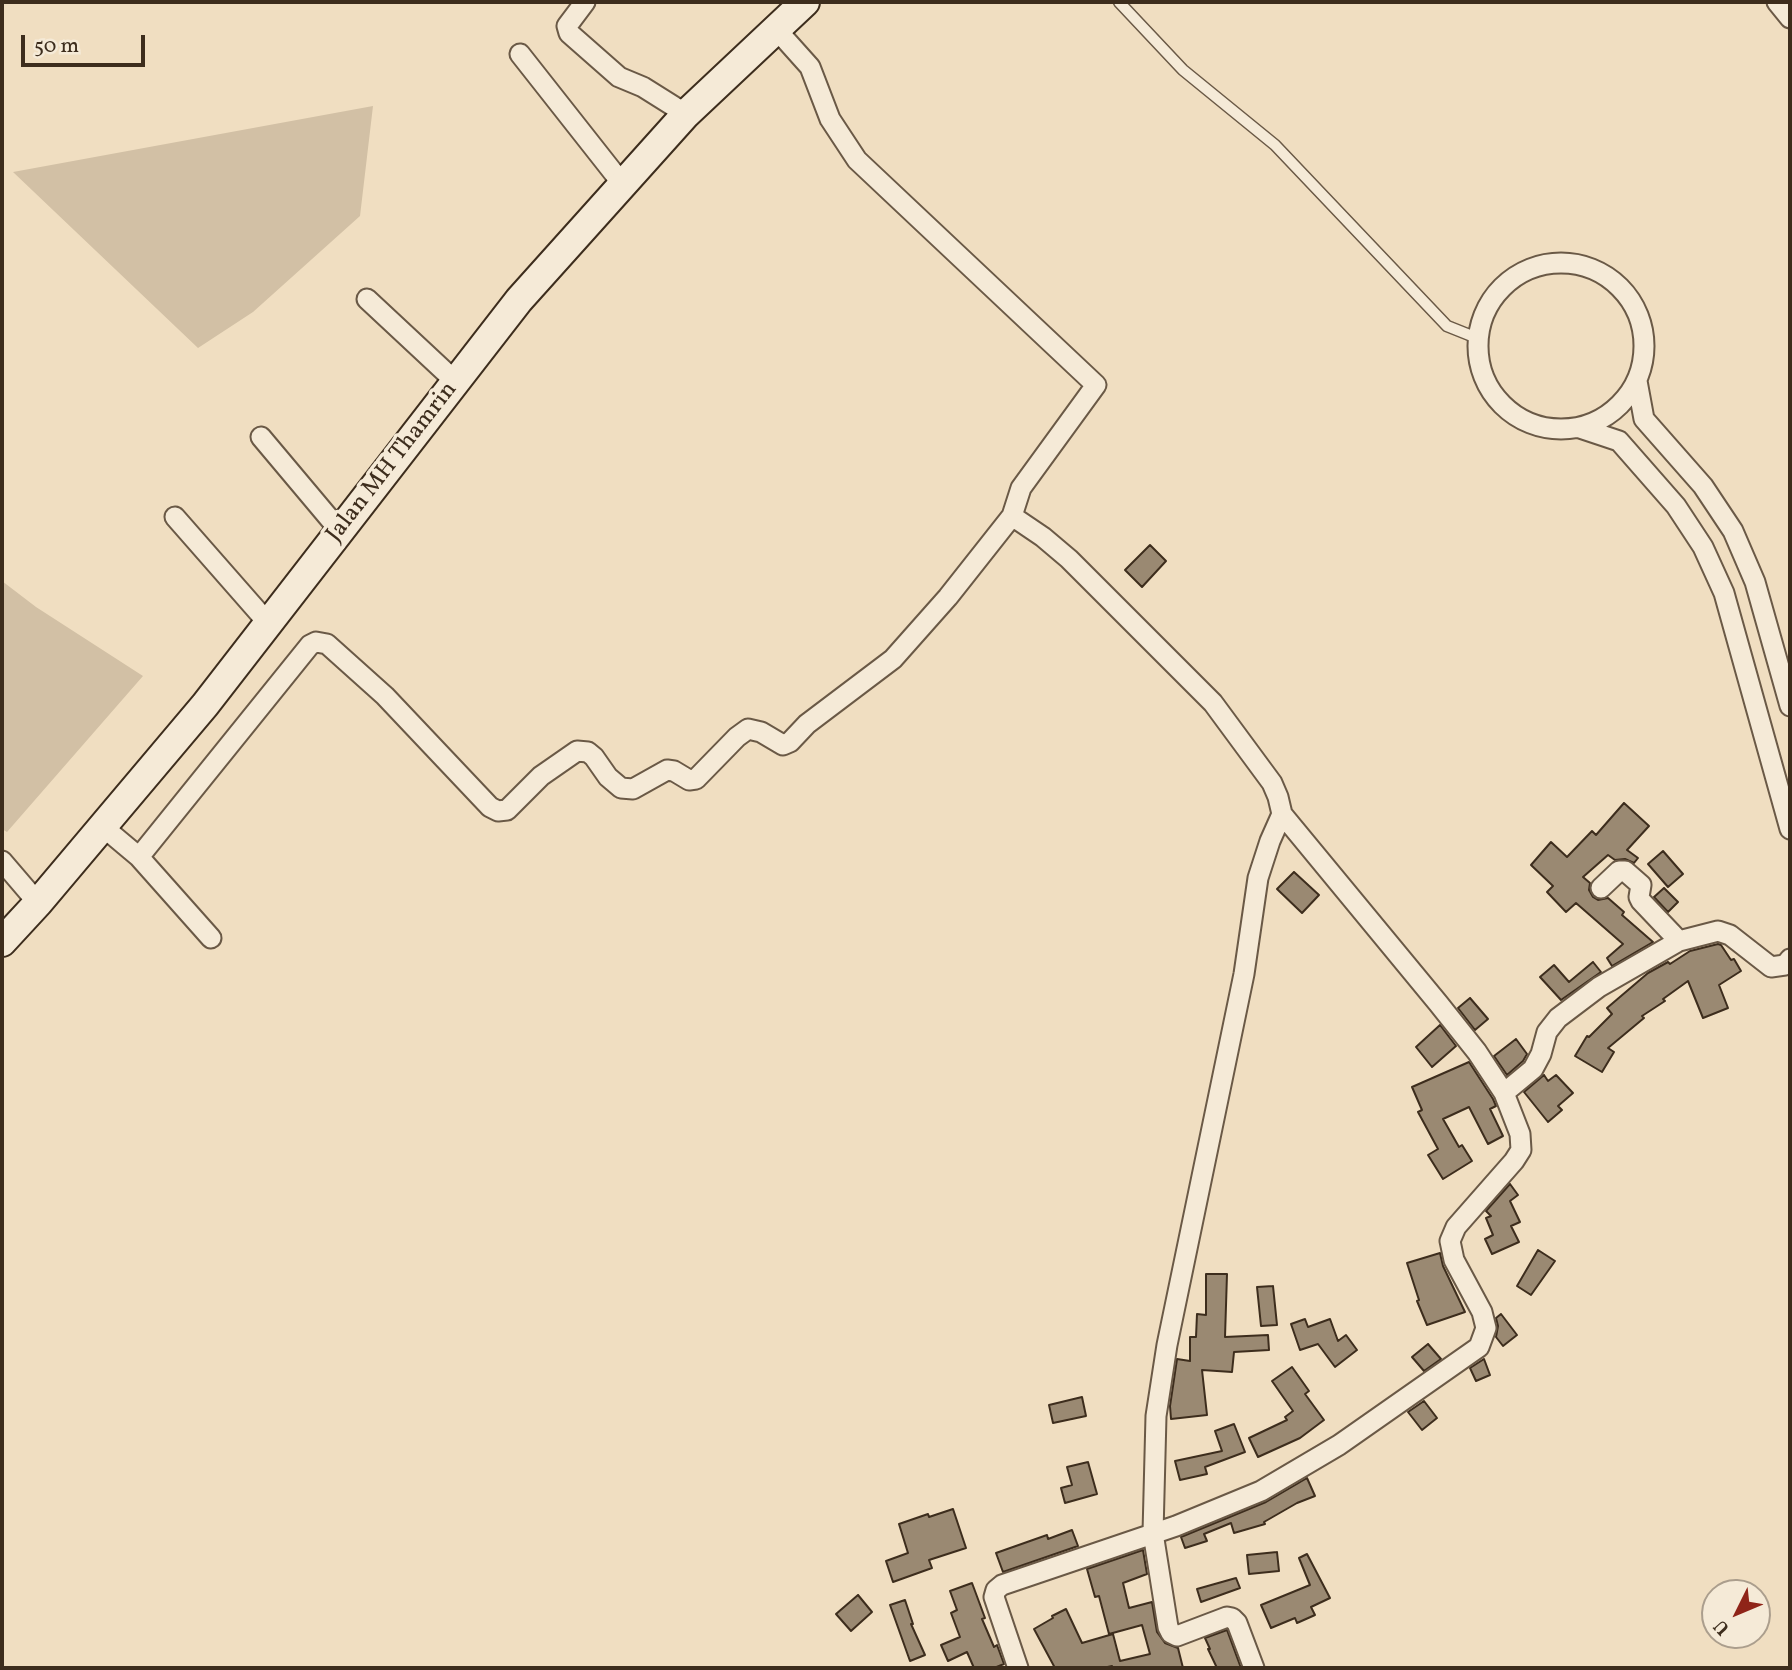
<!DOCTYPE html>
<style>
body{margin:0}
#map{position:relative;width:1792px;height:1670px;overflow:hidden;background:#f0dec1;font-family:Vollkorn,serif}
canvas{display:block}
.frame{position:absolute;inset:0;border:4px solid #3d2d1d;pointer-events:none}
.north{position:absolute;left:1701px;top:1579px;width:70px;height:70px;box-sizing:border-box;background:#f5ead7;border:2px solid #ab9e8d;border-radius:50%;rotate:227deg;font-size:19px;font-weight:700;line-height:28px;text-align:center;color:#3d2d1d}
.north::after{content:'';display:block;margin:auto;width:24px;height:32px;background:#8f2418;clip-path:polygon(50% 0,100% 100%,50% 72%,0 100%)}
.scale{position:absolute;left:21px;top:35px;width:124px;height:32px;box-sizing:border-box;border:4px solid #3d2d1d;border-top:0;padding-left:9px;font-size:21px;line-height:24px;white-space:nowrap;color:#3d2d1d;-webkit-text-stroke:5px #f5ead7;paint-order:stroke}
</style>
<div id="map">
<canvas width="1792" height="1670"></canvas>
<div class="frame"></div>
<div class="north">U</div>
<div class="scale">50 m</div>
</div>
<script>
const ctx = document.querySelector('canvas').getContext('2d');
ctx.lineJoin = 'round';
function fillPath(path, color) { ctx.fillStyle = color; ctx.fill(path, 'evenodd'); }
const toPath = rows => new Path2D(rows.map(r => 'M' + r).join(''));
function strokePath(path, color, width, dash) { ctx.strokeStyle = color; ctx.lineWidth = width; ctx.lineCap = dash ? 'butt' : 'round'; ctx.setLineDash(dash || []); ctx.stroke(path); }
function label(font, color, halo, rows, align = 'center') {
  ctx.font = font + ' Vollkorn,serif'; ctx.lineWidth = 7; ctx.setLineDash([]); ctx.textBaseline = 'middle'; ctx.strokeStyle = halo; ctx.fillStyle = color; for (const [text, x, y, turn = 0] of rows) {
    ctx.save(); ctx.translate(x, y); ctx.rotate((+turn || 0) * Math.PI / 180); ctx.textAlign = isNaN(turn) ? turn : align; if (halo) ctx.strokeText(text, 0, 0); ctx.fillText(text, 0, 0); ctx.restore();
  }
}
fillPath(toPath([
 [373,106,360,216,253,312,198,348,13,172],
 [2,581,36,607,143,676,7,832,2,829]
]), '#d2c0a5');
const building = toPath([
 [1150,545,1166,561,1142,587,1125,570,1150,545],
 [1624,803,1649,826,1627,850,1638,858,1634,863,1625,859,1615,860,1608,855,1583,877,1590,883,1589,890,1593,897,1598,900,1608,898,1624,912,1622,915,1653,942,1612,966,1607,958,1623,944,1576,903,1566,912,1547,892,1553,886,1531,865,1551,842,1567,857,1592,831,1596,835,1624,803],
 [1663,851,1683,874,1668,887,1648,864,1663,851],
 [1294,872,1319,895,1302,913,1277,889,1294,872],
 [1664,888,1678,902,1668,912,1654,897,1664,888],
 [1718,944,1721,945,1731,960,1734,959,1741,971,1719,985,1728,1008,1703,1018,1688,981,1663,999,1665,1001,1642,1016,1644,1018,1608,1048,1614,1052,1602,1072,1575,1056,1587,1036,1589,1037,1612,1014,1607,1008,1648,973,1668,962,1670,964,1690,951,1718,944],
 [1593,962,1601,972,1561,1000,1540,977,1554,965,1569,982,1593,962],
 [1470,998,1488,1019,1475,1030,1458,1008,1470,998],
 [1440,1025,1456,1046,1432,1067,1416,1047,1440,1025],
 [1516,1039,1527,1054,1523,1061,1507,1075,1494,1056,1516,1039],
 [1469,1062,1493,1099,1496,1106,1490,1109,1503,1136,1488,1144,1469,1107,1443,1119,1459,1147,1462,1145,1472,1161,1443,1179,1428,1155,1438,1149,1418,1112,1422,1110,1412,1087,1469,1062],
 [1544,1075,1548,1081,1556,1075,1573,1093,1558,1106,1562,1110,1548,1122,1524,1092,1544,1075],
 [1510,1184,1518,1195,1510,1201,1520,1222,1511,1226,1519,1242,1492,1254,1485,1239,1493,1235,1486,1218,1491,1216,1486,1211,1510,1184],
 [1538,1250,1555,1261,1531,1295,1517,1286,1538,1250],
 [1440,1253,1443,1266,1465,1312,1427,1325,1417,1301,1419,1300,1407,1263,1440,1253],
 [1206,1274,1227,1274,1225,1337,1268,1335,1269,1350,1234,1352,1232,1372,1202,1370,1207,1415,1171,1419,1170,1406,1177,1359,1190,1361,1190,1337,1196,1337,1197,1314,1206,1315,1206,1274],
 [1273,1286,1277,1325,1261,1326,1257,1287,1273,1286],
 [1501,1314,1517,1335,1503,1346,1496,1337,1498,1326,1496,1318,1501,1314],
 [1305,1319,1308,1327,1330,1319,1338,1341,1346,1335,1357,1350,1335,1367,1318,1344,1300,1350,1291,1324,1305,1319],
 [1428,1344,1441,1359,1424,1371,1412,1357,1428,1344],
 [1484,1359,1490,1375,1476,1381,1470,1368,1484,1359],
 [1292,1367,1309,1391,1305,1394,1324,1420,1300,1438,1258,1457,1249,1438,1287,1420,1285,1417,1293,1411,1272,1381,1292,1367],
 [1082,1397,1086,1416,1053,1423,1049,1405,1082,1397],
 [1424,1401,1437,1418,1422,1430,1408,1412,1424,1401],
 [1234,1424,1245,1452,1205,1467,1207,1474,1180,1480,1175,1461,1222,1451,1215,1431,1234,1424],
 [1088,1462,1097,1494,1065,1503,1061,1488,1072,1485,1067,1467,1088,1462],
 [1307,1478,1315,1496,1297,1503,1264,1522,1265,1524,1234,1533,1231,1523,1204,1534,1207,1541,1185,1548,1181,1537,1266,1502,1307,1478],
 [953,1509,966,1548,929,1560,932,1568,893,1582,886,1561,908,1553,899,1524,928,1514,929,1517,953,1509],
 [1072,1530,1078,1546,1003,1572,996,1553,1047,1535,1048,1539,1072,1530],
 [1143,1550,1147,1574,1123,1583,1129,1608,1152,1602,1157,1632,1165,1643,1178,1648,1183,1668,1113,1668,1112,1666,1103,1668,1055,1668,1034,1629,1053,1618,1052,1616,1066,1609,1082,1643,1113,1634,1120,1661,1150,1654,1142,1625,1109,1634,1099,1596,1095,1597,1087,1569,1143,1550],
 [1277,1552,1279,1571,1249,1574,1247,1555,1277,1552],
 [1307,1554,1330,1598,1311,1607,1315,1615,1297,1623,1295,1618,1271,1628,1261,1605,1310,1585,1299,1558,1307,1554],
 [1236,1578,1240,1588,1201,1602,1197,1589,1236,1578],
 [972,1583,985,1618,982,1619,994,1647,997,1645,1004,1664,994,1668,974,1668,967,1652,948,1661,941,1645,960,1637,951,1613,957,1610,950,1591,972,1583],
 [858,1595,872,1612,851,1631,836,1614,858,1595],
 [905,1600,913,1624,911,1624,925,1655,910,1661,890,1605,905,1600],
 [1227,1630,1241,1668,1217,1668,1208,1649,1210,1649,1205,1638,1227,1630]
]);
fillPath(building, '#9a8972');
strokePath(building, '#3d2d1d', 2);
const lane = toPath([
 [1119,2,1183,70,1275,145,1447,326,1477,338]
]);
const street = toPath([
 [585,2,567,26,569,33,619,77,643,87,686,114],
 [1777,2,1790,18],
 [520,54,624,186],
 '1478 346a83 83 0 1 1 166 0a83 83 0 1 1-166 0Z',
 [367,299,456,382],
 [1637,381,1644,419,1703,486,1733,531,1755,582,1790,706],
 [1580,428,1619,441,1676,506,1703,547,1724,593,1790,829],
 [261,437,340,531],
 [1012,516,1043,537,1069,559,1213,703,1272,783,1278,797,1282,814,1270,841,1258,878,1244,974,1167,1345,1156,1416,1153,1533,1168,1627,1171,1633,1177,1636,1227,1617,1232,1618,1237,1623,1254,1668],
 [175,517,268,623],
 [102,826,139,857,211,938],
 [139,857,310,645,316,642,327,644,385,696,490,807,498,811,507,810,541,776,577,751,588,752,594,757,608,777,621,788,633,789,667,770,674,771,689,780,696,779,737,737,748,729,761,732,783,745,790,742,807,724,893,659,948,597,1012,516,1021,488,1096,385,857,160,830,119,810,67,776,29],
 [2,861,38,903],
 [1601,888,1619,871,1625,871,1641,885,1639,897,1641,901,1679,941],
 [1504,1093,1533,1069,1541,1054,1547,1032,1558,1018,1599,987,1679,941,1718,931,1730,935,1771,967,1785,965,1790,959],
 [1018,1668,994,1597,996,1590,1002,1585,1176,1526,1261,1491,1339,1445,1479,1347,1486,1328,1482,1312,1454,1260,1450,1241,1456,1227,1514,1161,1521,1150,1520,1134,1504,1093,1477,1052,1438,1003,1282,814]
]);
const secondary = toPath([
 [2,942,38,903,205,705,519,300,686,114,805,2]
]);
strokePath(lane, '#6a5946', 13);
strokePath(street, '#6a5946', 23);
strokePath(secondary, '#3d2d1d', 32);
strokePath(lane, '#f5ead7', 10);
strokePath(street, '#f5ead7', 19);
strokePath(secondary, '#f5ead7', 28);
label('24px', '#3d2d1d', '#f5ead7', [
 ["Jalan MH Thamrin",393,463,-52]
]);
</script>
